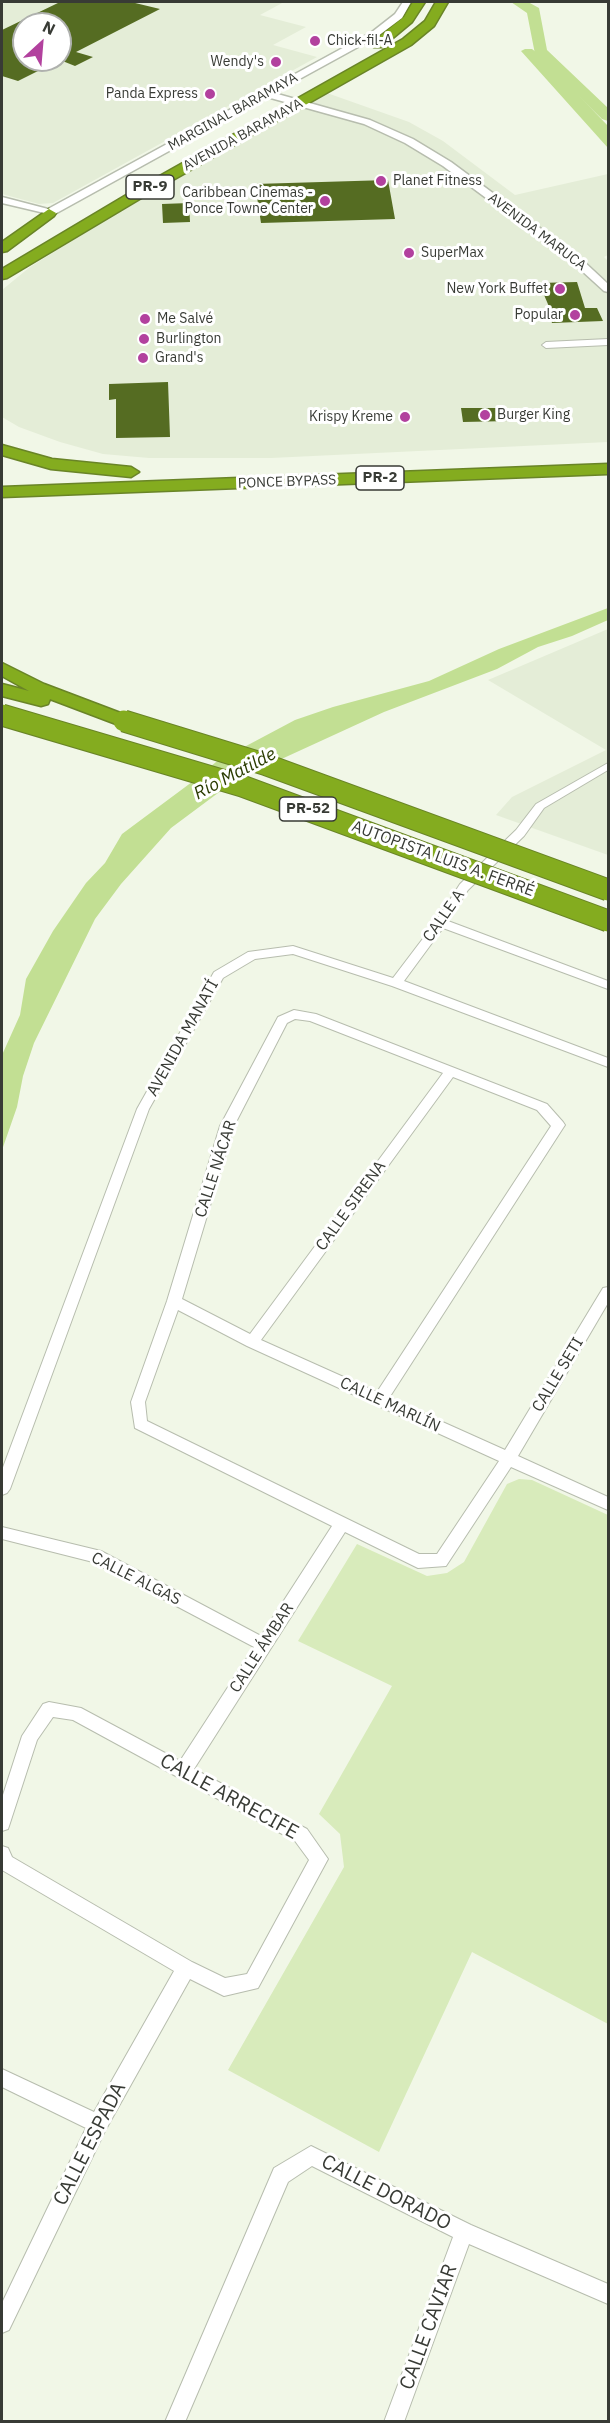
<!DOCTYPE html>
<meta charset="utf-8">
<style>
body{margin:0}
#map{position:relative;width:610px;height:2423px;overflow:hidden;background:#f1f7e7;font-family:"IBM Plex Sans",sans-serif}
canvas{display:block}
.frame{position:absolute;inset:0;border:3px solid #383b35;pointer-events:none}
.north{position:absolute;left:12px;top:12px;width:60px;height:60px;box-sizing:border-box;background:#fff;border:2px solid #afb1ae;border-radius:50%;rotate:26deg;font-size:16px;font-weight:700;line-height:24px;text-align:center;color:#383b35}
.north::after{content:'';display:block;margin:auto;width:21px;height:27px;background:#b2419e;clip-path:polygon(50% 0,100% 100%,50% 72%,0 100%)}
</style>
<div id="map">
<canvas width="610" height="2423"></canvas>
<div class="frame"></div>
<div class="north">N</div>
</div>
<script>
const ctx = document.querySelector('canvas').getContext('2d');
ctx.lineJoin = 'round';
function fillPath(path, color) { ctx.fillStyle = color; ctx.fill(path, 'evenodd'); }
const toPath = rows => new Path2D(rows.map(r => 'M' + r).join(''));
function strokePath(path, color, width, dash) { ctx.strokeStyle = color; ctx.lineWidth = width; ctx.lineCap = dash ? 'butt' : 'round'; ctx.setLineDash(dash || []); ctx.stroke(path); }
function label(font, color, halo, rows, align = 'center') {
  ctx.font = font + ' "IBM Plex Sans",sans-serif'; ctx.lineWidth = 6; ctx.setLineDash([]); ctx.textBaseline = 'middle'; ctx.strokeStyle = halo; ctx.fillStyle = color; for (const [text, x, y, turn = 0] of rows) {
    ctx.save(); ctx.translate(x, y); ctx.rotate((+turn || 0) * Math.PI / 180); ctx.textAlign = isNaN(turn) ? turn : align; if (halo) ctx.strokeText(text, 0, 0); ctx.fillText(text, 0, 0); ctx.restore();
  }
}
fillPath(toPath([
 [12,2,284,2,260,15,306,27,273,45,317,57,53,203,39,204,2,194,2,4],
 [24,24,60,24,60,60,24,60],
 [327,93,409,122,443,141,515,195,608,174,608,255,604,257,608,261,608,442,271,458,149,458,103,454,60,442,19,427,2,417,2,290,30,267,102,222],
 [608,629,608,855,496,815,512,797,606,750,488,680]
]), '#e4edd7');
fillPath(toPath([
 [519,1479,532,1480,608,1515,608,2024,472,1952,379,2152,228,2070,344,1867,340,1834,319,1814,392,1686,298,1641,357,1544,427,1576,447,1573,464,1562,507,1484]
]), '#d8ebbb');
fillPath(toPath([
 [525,49,532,49,541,56,608,126,608,148,521,51],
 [608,608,608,620,572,636,538,647,497,669,384,712,251,773,218,793,171,828,121,884,95,919,34,1043,23,1076,17,1107,2,1150,2,1055,20,1015,26,979,53,931,86,883,105,863,122,834,196,779,216,762,295,720,333,707,429,681,499,649]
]), '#c2df93');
fillPath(toPath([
 [511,2,528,2,539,8,547,50,608,108,608,121,602,119,535,54,527,13,511,2]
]), '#c2df93');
fillPath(toPath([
 [60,2,131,2,160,9,76,52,93,57,75,66,60,60,18,81,2,76,2,30],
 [24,24,60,24,60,60,24,60],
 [388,180,395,219,261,223,255,184],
 [189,203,190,222,163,223,162,204],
 [577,282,585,308,597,308,603,321,552,323,547,309,550,309,539,283],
 [168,382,170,437,116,438,116,399,109,400,109,384],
 [461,408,507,408,510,421,463,422]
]), '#556c22');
const street = toPath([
 [608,339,608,345,546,348,542,345,546,342,608,339],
 [608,763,608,770,544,808,524,836,468,890,448,921,608,981,608,989,443,928,404,981,608,1058,608,1067,392,986,293,954,255,959,223,978,149,1109,10,1489,7,1493,2,1495,2,1470,137,1109,214,972,248,952,293,946,393,978,437,920,460,884,516,830,536,804,608,763],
 [294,1010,316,1014,547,1104,563,1122,565,1125,563,1128,389,1398,505,1450,603,1288,608,1287,608,1303,518,1456,608,1497,608,1510,511,1467,446,1566,418,1568,345,1532,194,1769,307,1829,328,1859,258,1988,224,1996,190,1979,105,2131,9,2330,2,2333,2,2303,86,2128,2,2087,2,2069,94,2112,174,1971,2,1870,2,1846,8,1848,12,1857,192,1962,225,1978,247,1974,309,1860,295,1841,73,1720,53,1717,37,1740,10,1823,8,1829,2,1831,2,1798,22,1736,43,1704,49,1702,81,1708,180,1761,254,1647,93,1562,2,1539,2,1527,101,1551,261,1636,332,1526,135,1428,131,1402,167,1301,220,1126,278,1017,294,1010],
 [295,1019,310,1021,443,1073,250,1334,182,1299,234,1126,287,1023,295,1019],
 [453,1077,537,1110,551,1126,377,1392,261,1340,453,1077],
 [178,1310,247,1346,499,1461,437,1554,419,1554,147,1421,145,1402,178,1310],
 [311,2146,471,2225,608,2284,608,2304,469,2244,404,2422,384,2422,453,2237,312,2166,288,2182,185,2422,165,2422,274,2168,311,2146]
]);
const secondary = toPath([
 [403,2,411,2,402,18,378,36,274,93,370,120,413,139,451,162,579,257,608,284,608,292,604,291,571,261,443,166,405,143,364,124,267,97,53,215,2,203,2,197,48,209,372,32,395,14,403,2]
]);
const highway = toPath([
 [413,2,425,2,412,22,382,47,374,47,374,41,404,17,413,2],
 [436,2,448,2,434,26,411,45,143,197,7,278,2,279,2,269,133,191,403,39,425,21,436,2],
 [49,209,56,213,54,216,7,251,2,252,2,242,49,209],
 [2,445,52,459,131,467,139,472,131,477,51,469,2,455,2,445],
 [608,464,608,474,2,497,2,487,608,464],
 [2,663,44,684,131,717,134,721,131,725,124,727,50,699,48,704,41,706,2,696,2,684,29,691,2,676,2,663]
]);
strokePath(street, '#b7bdae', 2);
strokePath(secondary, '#b7bdae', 3);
strokePath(highway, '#698427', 3);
fillPath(street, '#fff');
fillPath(secondary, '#fff');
fillPath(highway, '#84ac1f');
const highwayBridge = toPath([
 [2,715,242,786,608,921],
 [124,721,264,764,608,890]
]);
strokePath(highwayBridge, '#698427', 23, []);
strokePath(highwayBridge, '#84ac1f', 21);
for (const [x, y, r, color] of [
 [315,41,6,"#b2419e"],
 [276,62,6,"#b2419e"],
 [210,94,6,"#b2419e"],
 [381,181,6,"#b2419e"],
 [325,201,6,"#b2419e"],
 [409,253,6,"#b2419e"],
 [560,289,6,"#b2419e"],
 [575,315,6,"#b2419e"],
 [145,319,6,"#b2419e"],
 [144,339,6,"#b2419e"],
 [143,358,6,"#b2419e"],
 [485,415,6,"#b2419e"],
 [405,417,6,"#b2419e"]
]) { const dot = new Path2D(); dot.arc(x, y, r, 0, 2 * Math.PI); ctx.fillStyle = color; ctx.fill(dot); strokePath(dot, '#fff', 2); }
label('14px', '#383b35', '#fff', [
 ["Chick-fil-A",327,41],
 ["Wendy's",264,62,"right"],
 ["Panda Express",198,94,"right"],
 ["Planet Fitness",393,181],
 ["Caribbean Cinemas -",313,193,"right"],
 ["Ponce Towne Center",313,209,"right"],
 ["SuperMax",421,253],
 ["New York Buffet",548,289,"right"],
 ["Popular",563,315,"right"],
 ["Me Salvé",157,319],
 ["Burlington",156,339],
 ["Grand's",155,358],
 ["Burger King",497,415],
 ["Krispy Kreme",393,417,"right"]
], 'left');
label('14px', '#383b35', '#fff', [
 ["MARGINAL BARAMAYA",233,112,-29],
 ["AVENIDA BARAMAYA",243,135,-29],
 ["AVENIDA MARUCA",537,232,37],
 ["PONCE BYPASS",287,482,-2]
]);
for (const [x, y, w] of [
 [150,187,48],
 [380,478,48],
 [308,809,57]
]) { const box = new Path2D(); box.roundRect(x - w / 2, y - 12, w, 24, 4.5); ctx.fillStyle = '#fff'; ctx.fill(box); strokePath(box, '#383b35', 1.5); }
label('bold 15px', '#383b35', null, [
 ["PR-9",150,187],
 ["PR-2",380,478],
 ["PR-52",308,809]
]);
label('16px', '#383b35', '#fff', [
 ["AUTOPISTA LUIS A. FERRÉ",443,859,20],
 ["CALLE A",444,916,-55],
 ["AVENIDA MANATÍ",183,1038,-61],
 ["CALLE NÁCAR",216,1169,-72],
 ["CALLE SIRENA",351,1206,-54],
 ["CALLE SETI",558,1375,-59],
 ["CALLE MARLÍN",390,1405,25],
 ["CALLE ALGAS",136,1579,27],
 ["CALLE ÁMBAR",262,1648,-57]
]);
label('italic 18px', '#2b3c02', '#fff', [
 ["Río Matilde",235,774,-28]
]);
label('20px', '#383b35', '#fff', [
 ["CALLE ARRECIFE",229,1797,29],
 ["CALLE ESPADA",90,2144,-63],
 ["CALLE DORADO",386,2193,27],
 ["CALLE CAVIAR",429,2327,-70]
]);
</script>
